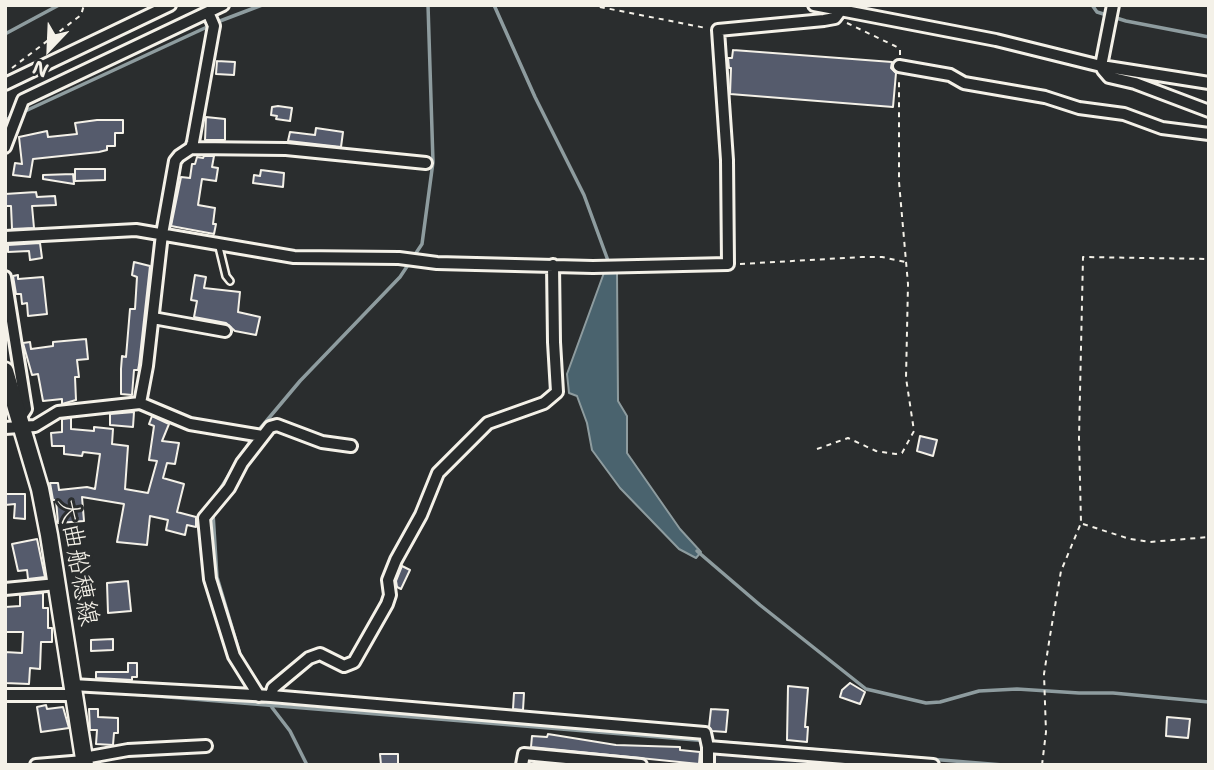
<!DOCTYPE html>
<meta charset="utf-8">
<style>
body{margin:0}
#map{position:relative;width:1214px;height:770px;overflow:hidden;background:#2a2d2e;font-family:"Shantell Sans",sans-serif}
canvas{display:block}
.frame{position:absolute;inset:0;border:7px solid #f4f1e8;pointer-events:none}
.north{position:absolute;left:14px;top:14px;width:70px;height:70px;-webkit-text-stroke:5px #2a2d2e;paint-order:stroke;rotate:203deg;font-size:19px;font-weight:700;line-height:28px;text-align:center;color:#f4f1e8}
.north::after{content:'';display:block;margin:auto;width:24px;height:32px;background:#f4f1e8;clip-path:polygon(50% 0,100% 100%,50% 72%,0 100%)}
</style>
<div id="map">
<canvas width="1214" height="770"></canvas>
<div class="frame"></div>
<div class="north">N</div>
</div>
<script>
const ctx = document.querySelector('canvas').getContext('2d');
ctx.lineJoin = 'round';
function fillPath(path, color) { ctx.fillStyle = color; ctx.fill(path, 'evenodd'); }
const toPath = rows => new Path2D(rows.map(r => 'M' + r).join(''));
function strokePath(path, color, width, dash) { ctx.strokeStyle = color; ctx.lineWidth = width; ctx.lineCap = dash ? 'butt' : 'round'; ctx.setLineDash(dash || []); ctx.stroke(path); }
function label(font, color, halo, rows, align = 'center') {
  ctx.font = font + ' "Shantell Sans","Klee One",sans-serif'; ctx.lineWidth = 6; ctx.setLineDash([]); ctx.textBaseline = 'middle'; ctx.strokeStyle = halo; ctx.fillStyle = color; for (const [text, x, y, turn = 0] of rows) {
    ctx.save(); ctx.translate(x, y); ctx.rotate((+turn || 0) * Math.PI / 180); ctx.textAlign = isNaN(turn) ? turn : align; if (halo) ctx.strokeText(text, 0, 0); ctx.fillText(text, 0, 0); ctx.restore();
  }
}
fillPath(toPath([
 [712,752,888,765,712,765]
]), '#373b41');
const water = toPath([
 [605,270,617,273,618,401,627,416,627,453,680,529,701,552,696,558,679,549,620,488,592,450,587,423,577,396,569,393,567,374,605,270]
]);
fillPath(water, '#4a636e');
strokePath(water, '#8e9c9f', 2);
strokePath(toPath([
 [494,5,535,97,584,195,610,266],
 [1092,5,1097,12,1126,21,1209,37],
 [5,34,59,5],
 [21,113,220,21,262,5],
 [5,120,14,116],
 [258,431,300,381,400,277,422,244,433,162,428,5],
 [212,502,253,437],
 [213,513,217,577,241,658],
 [697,551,760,605,866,689,926,703,940,702,979,691,1017,689,1079,693,1113,693,1209,702],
 [119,693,1003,765],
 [267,701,290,731,307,765],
 [703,765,703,746]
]), '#8e9c9f', 3.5);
const building = toPath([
 [733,50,892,62,891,68,896,73,893,107,730,94,731,68,729,68,728,58,732,58,733,50],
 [217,61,235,62,234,75,216,74,217,61],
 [278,106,292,108,290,121,276,119,277,116,271,115,272,107,278,106],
 [206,117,225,119,225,140,205,140,206,117],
 [97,120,123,120,123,133,115,133,115,146,107,146,107,150,99,152,33,159,30,177,13,175,15,163,22,164,19,137,47,131,48,137,77,134,75,123,97,120],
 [316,128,343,132,341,147,288,141,290,132,315,135,316,128],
 [204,156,214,156,212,167,218,168,216,181,202,179,198,205,215,208,213,224,216,224,214,234,171,226,181,177,190,178,192,164,195,164,197,157,203,158,204,156],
 [75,169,105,169,105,180,75,181,75,169],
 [261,170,284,173,283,187,253,183,254,175,260,176,261,170],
 [73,174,74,184,43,179,43,175,73,174],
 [36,192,37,197,55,196,56,205,32,206,34,228,12,229,11,206,5,206,5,194,36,192],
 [40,243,42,258,30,260,29,251,8,252,8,245,40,243],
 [134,262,150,266,139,365,138,370,134,370,132,395,121,394,121,369,122,356,126,357,130,309,135,309,137,277,132,275,134,262],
 [18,275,18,279,43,277,47,314,28,316,27,303,22,304,21,294,16,294,13,276,18,275],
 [195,275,206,277,204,288,240,292,238,312,260,317,256,335,235,331,226,323,194,317,197,301,191,300,195,275],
 [86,339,88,359,77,360,79,377,75,377,76,400,62,404,62,399,43,401,38,374,32,375,23,343,30,342,31,349,53,346,53,342,86,339],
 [134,412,133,427,110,425,110,414,134,412],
 [152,416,169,424,162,441,179,443,175,464,167,463,163,478,184,484,177,512,196,517,196,527,187,525,185,535,166,530,168,520,150,516,147,545,117,542,124,504,82,497,84,521,58,523,56,500,53,500,50,483,58,483,59,490,87,487,95,489,100,454,83,452,82,456,64,454,64,446,52,446,51,433,62,432,62,419,71,418,71,429,94,431,94,427,113,429,112,444,128,446,125,489,148,493,157,461,149,460,154,426,149,424,152,416],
 [920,436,937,440,933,456,917,451,920,436],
 [5,494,25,494,25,519,14,518,15,504,5,505,5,494],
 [37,539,45,577,28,579,27,570,18,571,12,544,37,539],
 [402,566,410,570,401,589,397,587,396,581,402,566],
 [128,581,131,611,108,613,107,583,128,581],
 [43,593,43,608,48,608,48,628,52,628,52,642,41,642,40,669,30,668,29,684,5,683,5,652,22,653,23,632,5,632,5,607,20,606,20,595,43,593],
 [113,639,113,650,91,651,91,640,113,639],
 [128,663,137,663,137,677,132,677,132,680,96,678,96,672,128,672,128,663],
 [850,683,865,692,860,704,840,697,842,690,850,683],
 [788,686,808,688,805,727,808,727,807,742,787,740,788,686],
 [514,693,524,693,523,710,513,709,514,693],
 [46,705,47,709,63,707,69,728,41,732,37,707,46,705],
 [89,709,98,709,98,717,118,718,118,733,114,733,113,745,96,744,97,730,90,730,89,709],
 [711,709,728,710,726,732,712,731,709,727,711,709],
 [1167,717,1190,719,1188,738,1166,736,1167,717],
 [548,734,616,745,680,747,680,750,700,752,699,764,531,747,532,736,547,737,548,734],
 [380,754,398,754,398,765,381,765,380,754]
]);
fillPath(building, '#555b6c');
strokePath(building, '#f4f1e8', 2);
const lane = toPath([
 [218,243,226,276,230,281]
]);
const street = toPath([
 [814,5,996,40,1101,66,1209,83],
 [1113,5,1101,66,1103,70,1109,77,1135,83,1209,111],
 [899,66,950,75,964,83,1045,97,1079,108,1124,114,1162,128,1209,134],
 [5,84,170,5],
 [5,147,23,100,223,5],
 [191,148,286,149,426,163],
 [5,237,136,230,294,257,399,258,437,263,593,267,728,264,727,160,718,30,824,20,835,18,841,10],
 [5,277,26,409,20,418],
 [153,318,225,331],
 [140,403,190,424,262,436],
 [5,428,35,426,58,412,140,403,147,366,162,234,175,161,179,156,191,148,193,142,213,31,214,26,208,12],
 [5,589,57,584],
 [72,685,271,696,273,688,309,658,320,654,344,666,354,662,387,604,390,595,388,580,396,560,421,515,438,473,488,423,544,403,557,392,554,342,553,265],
 [5,695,73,695],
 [259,696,234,656,210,579,204,518,229,488,242,463,270,427,277,425,322,442,351,446],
 [271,696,705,733,708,747,933,765],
 [84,758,128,750,206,746],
 [36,765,84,761],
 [522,765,524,754,641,765],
 [708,765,708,747]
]);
const secondary = toPath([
 [5,371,40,489,49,535,85,765]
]);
strokePath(lane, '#f4f1e8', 10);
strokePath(street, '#f4f1e8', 16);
strokePath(secondary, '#f4f1e8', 21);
strokePath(toPath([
 [590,5,706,28],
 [847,23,895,46,900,49,900,55],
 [12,68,81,15,84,5],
 [740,264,862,257,882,257,905,262],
 [817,449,848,438,876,451,896,454,902,453,914,431,906,378,908,284,899,182,899,78],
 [1083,524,1130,539,1150,542,1209,537],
 [1042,765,1046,732,1044,674,1050,636,1061,571,1081,523,1079,438,1083,257,1209,259]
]), '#f4f1e8', 2, [5, 5]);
strokePath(lane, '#2a2d2e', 5);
strokePath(street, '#2a2d2e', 10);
strokePath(secondary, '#2a2d2e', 16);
label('26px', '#f4f1e8', '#2a2d2e', [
 ["大曲船穂線",77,562,80]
]);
</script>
